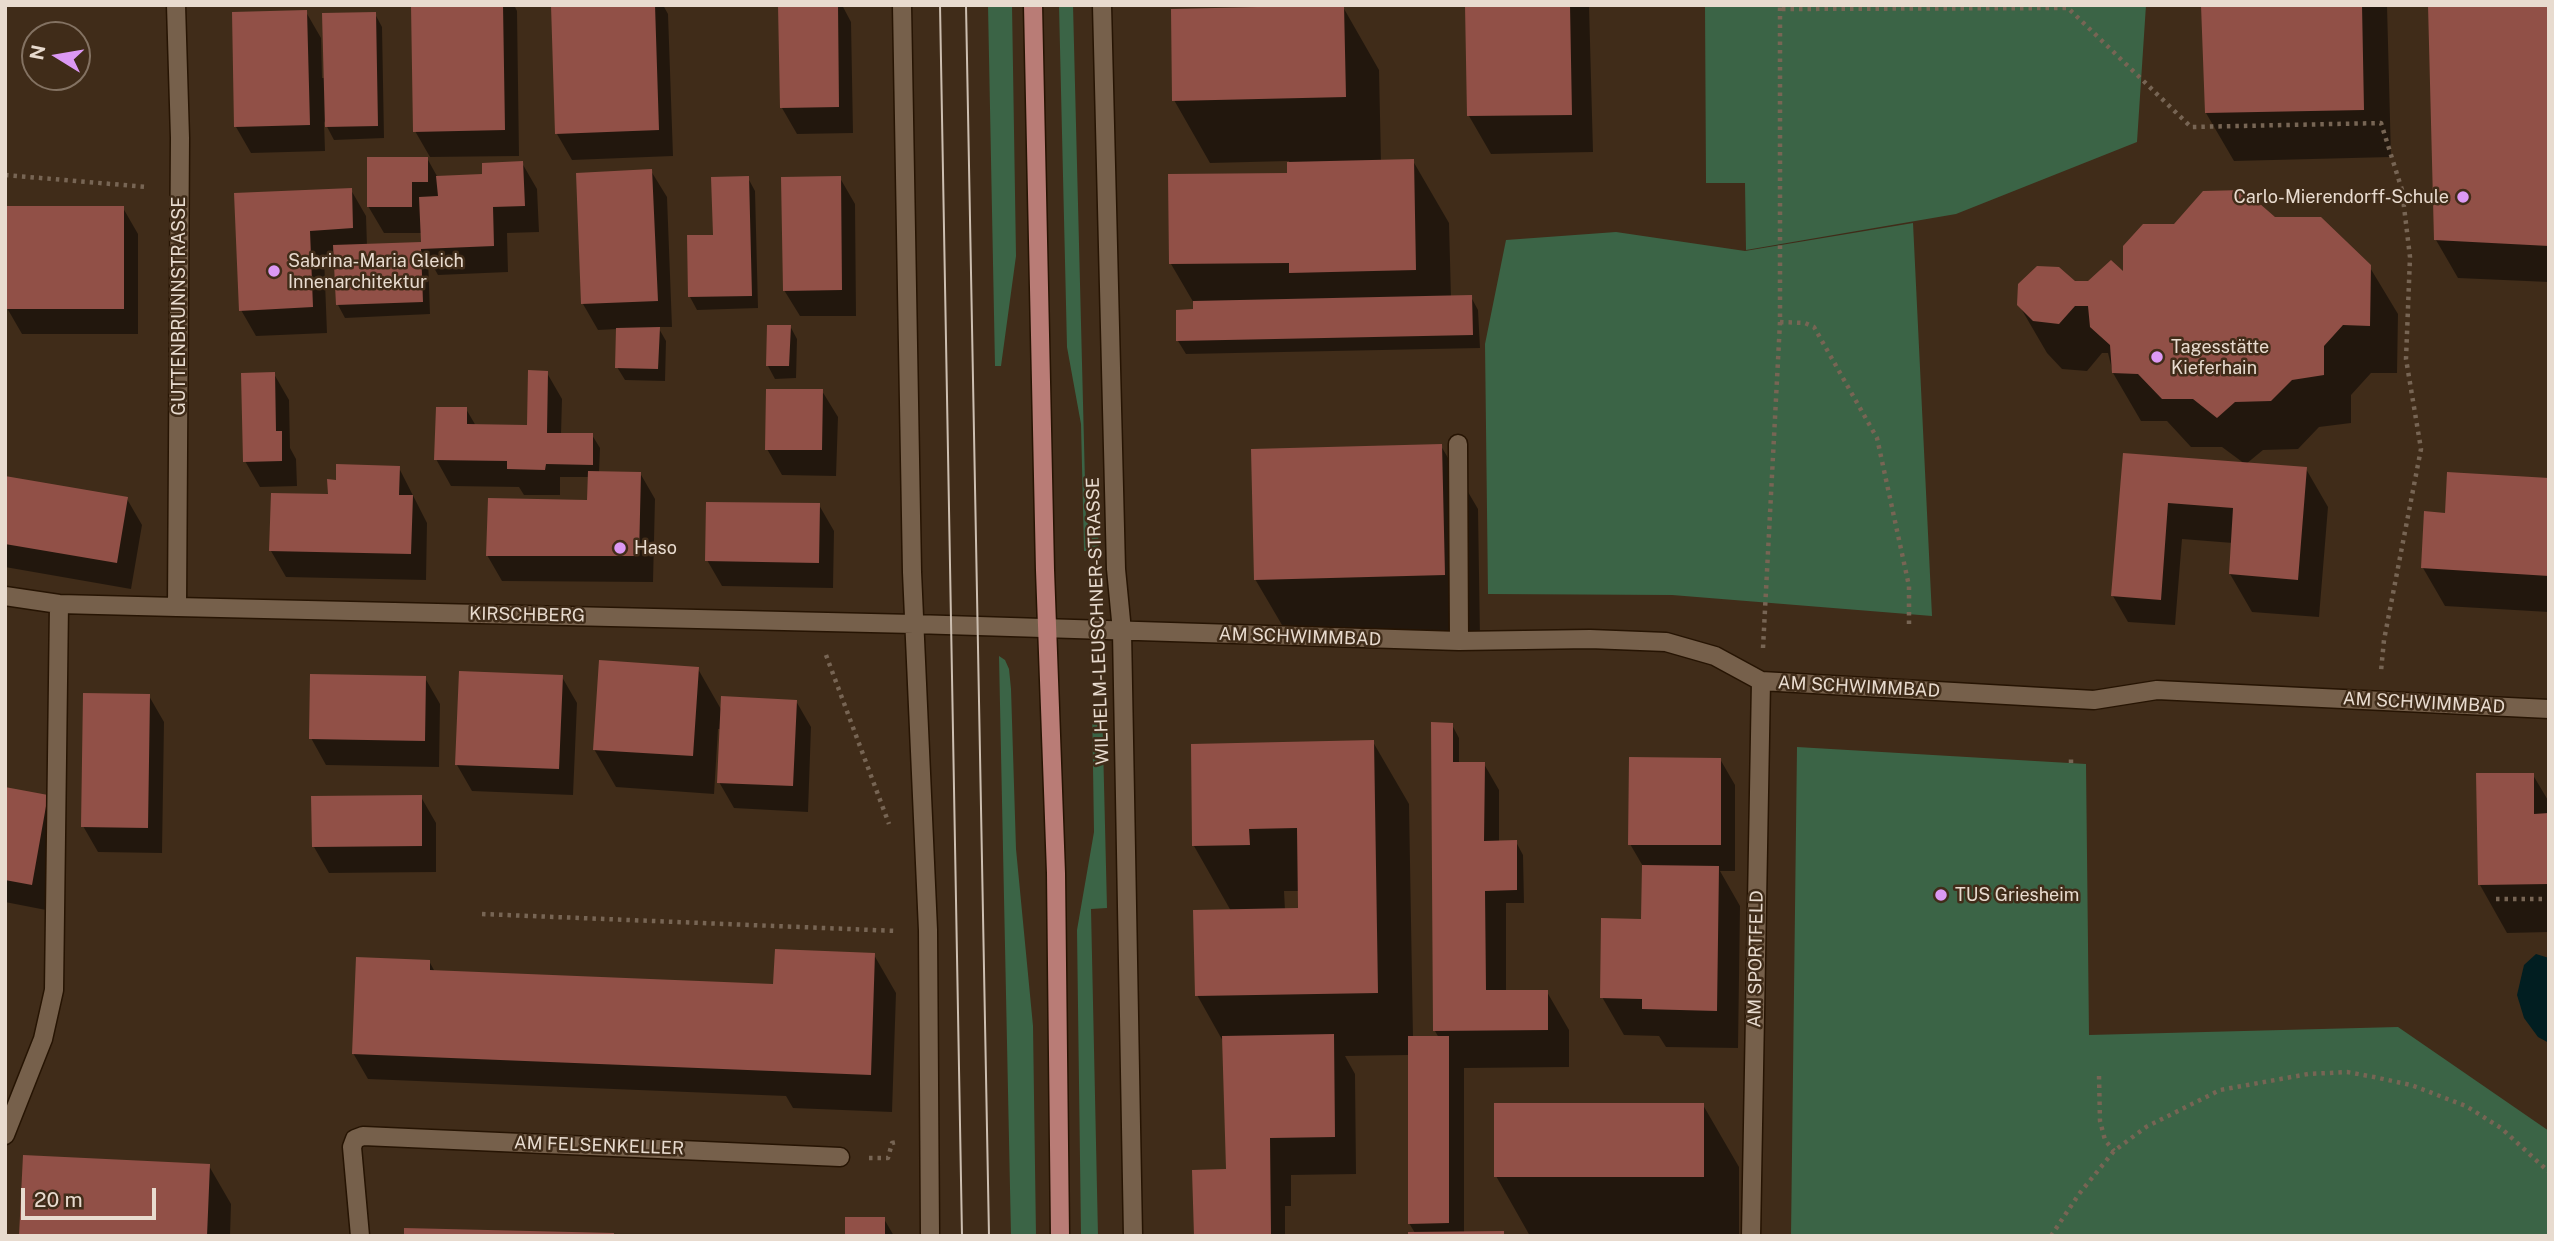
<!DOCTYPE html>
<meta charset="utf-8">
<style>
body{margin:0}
#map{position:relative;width:2554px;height:1241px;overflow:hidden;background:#402c19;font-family:"Public Sans",sans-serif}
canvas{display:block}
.frame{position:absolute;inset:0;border:7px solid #e8dbcf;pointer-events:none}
.north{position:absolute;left:21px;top:21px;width:70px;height:70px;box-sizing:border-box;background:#402c19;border:2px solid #837262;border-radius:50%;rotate:281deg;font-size:19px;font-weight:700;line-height:28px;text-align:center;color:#e8dbcf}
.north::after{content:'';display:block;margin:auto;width:24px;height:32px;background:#dc99f4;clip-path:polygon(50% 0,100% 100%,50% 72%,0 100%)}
.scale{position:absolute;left:21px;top:1188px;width:135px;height:32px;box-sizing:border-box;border:4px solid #e8dbcf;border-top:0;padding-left:9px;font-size:21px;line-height:24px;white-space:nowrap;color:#e8dbcf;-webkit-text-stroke:5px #402c19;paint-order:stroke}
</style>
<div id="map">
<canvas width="2554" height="1241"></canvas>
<div class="frame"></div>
<div class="north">N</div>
<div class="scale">20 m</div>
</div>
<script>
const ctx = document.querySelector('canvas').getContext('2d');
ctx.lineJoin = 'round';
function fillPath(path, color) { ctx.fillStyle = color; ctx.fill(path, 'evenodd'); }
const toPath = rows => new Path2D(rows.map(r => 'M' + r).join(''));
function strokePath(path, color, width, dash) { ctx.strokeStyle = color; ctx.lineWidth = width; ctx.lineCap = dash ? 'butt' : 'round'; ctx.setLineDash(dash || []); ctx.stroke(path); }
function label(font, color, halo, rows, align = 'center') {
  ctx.font = font + ' "Public Sans",sans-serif'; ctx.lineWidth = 5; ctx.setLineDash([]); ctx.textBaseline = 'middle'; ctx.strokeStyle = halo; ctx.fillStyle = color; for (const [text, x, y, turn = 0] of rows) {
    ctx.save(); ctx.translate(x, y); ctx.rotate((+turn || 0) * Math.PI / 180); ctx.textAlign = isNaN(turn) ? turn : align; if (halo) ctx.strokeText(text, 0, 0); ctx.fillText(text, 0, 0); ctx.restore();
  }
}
fillPath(toPath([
 [988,5,1012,5,1016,256,1001,366,995,366],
 [1059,5,1073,5,1086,522,1098,532,1099,551,1084,551,1081,424,1067,347],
 [1705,5,2146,5,2137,142,1956,214,1746,250,1745,183,1706,183],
 [1913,223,1932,616,1672,595,1488,594,1485,344,1506,240,1616,232,1745,251],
 [999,656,1005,660,1009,669,1011,689,1016,849,1033,1026,1036,1236,1011,1236],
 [1092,702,1102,702,1107,908,1091,909,1098,1236,1081,1236,1077,930,1094,832],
 [1797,747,2086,764,2089,1035,2398,1027,2549,1131,2549,1236,1791,1236]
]), '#3b6446');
fillPath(toPath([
 [2536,954,2549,958,2549,1043,2538,1037,2524,1018,2517,995,2524,965]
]), '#011e21');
fillPath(toPath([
 [413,5,514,5,517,11,519,156,430,157,415,131],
 [552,5,663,5,668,14,673,156,572,160,557,134],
 [780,5,842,5,851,22,853,133,797,134,782,108],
 [1467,5,1589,5,1593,152,1491,154,1469,116],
 [2203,5,2387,5,2391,157,2234,161,2206,113],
 [2549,5,2549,282,2458,278,2436,240],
 [1343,7,1379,70,1381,162,1413,161,1449,223,1451,298,1471,297,1478,310,1480,348,1186,354,1178,341,1195,305,1171,264,1289,174,1289,161,1210,163,1174,100],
 [306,12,321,38,322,78,326,78,375,14,382,27,384,138,334,140,324,121,325,151,251,153,236,127],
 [427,158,438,178,484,176,522,163,537,189,539,232,507,233,508,272,438,275,428,257,430,314,345,318,338,305,336,256,324,256,327,333,256,336,241,310,236,194,351,190,366,216,367,246,423,243,423,233,384,233,368,206],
 [651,171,667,197,672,327,658,327,666,341,665,381,625,380,617,367,618,329,598,330,583,304],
 [748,178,755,191,758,308,697,310,690,297],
 [840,178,855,204,856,316,800,316,784,290],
 [123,208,138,234,138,334,22,334,7,308],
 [2274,219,2369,266,2398,314,2397,373,2371,373,2351,395,2351,423,2319,427,2298,449,2263,450,2246,464,2306,469,2328,507,2319,617,2252,612,2230,574,2233,543,2182,539,2175,625,2128,622,2113,596,2124,455,2245,464,2222,447,2191,447,2167,421,2141,421,2113,373,2108,353,2102,353,2087,371,2062,369,2047,353,2019,305,2074,283,2089,283,2125,275],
 [790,326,797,339,796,378,775,379,768,366],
 [547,373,562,399,561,435,592,435,600,448,599,473,640,473,655,499,653,582,502,581,487,555,589,502,589,477,560,477,560,495,524,495,519,487,451,486,436,459,466,409,476,426,529,427],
 [274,374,289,400,290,448,296,459,297,486,260,487,245,461],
 [822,391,838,417,836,476,782,475,767,449],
 [1441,446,1478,509,1480,638,1292,642,1255,579],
 [399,468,427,523,426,580,286,577,271,551,329,496,338,481],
 [5,478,127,499,142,525,131,589,5,567],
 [2549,480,2549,612,2445,606,2423,568,2446,515],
 [819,505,834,531,833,588,722,586,707,560],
 [698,669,722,711,796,701,811,727,808,812,734,808,719,782,722,729,718,729,714,794,616,787,594,749],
 [562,677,577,703,573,795,472,791,457,765],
 [425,678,440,704,439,767,326,765,311,738],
 [149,696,164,722,162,853,98,852,83,826],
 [1452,725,1459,738,1459,764,1484,764,1499,790,1499,842,1516,842,1523,855,1524,903,1506,903,1506,992,1547,992,1569,1030,1569,1067,1464,1068,1464,1233,1503,1233,1505,1236,1410,1236,1415,1233,1409,1223,1409,1055,1345,1056,1355,1074,1356,1174,1291,1175,1291,1206,1285,1206,1285,1236,1196,1236,1229,1171,1224,1043,1197,995,1231,911,1194,846,1373,742,1409,804,1413,1038,1439,1038,1435,1031],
 [1284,891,1300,891,1300,910,1285,910],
 [1720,759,1735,785,1735,871,1720,871,1740,906,1738,1048,1666,1047,1659,1036,1624,1035,1602,997,1643,920,1644,868,1630,844],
 [2533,775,2549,802,2549,932,2507,933,2480,885],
 [5,789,47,796,62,822,46,910,5,902],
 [421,797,436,823,436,872,329,873,314,847],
 [874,955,896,993,892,1112,793,1108,786,1096,368,1079,353,1053,429,961,435,972,775,986],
 [1703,1105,1739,1167,1739,1236,1530,1236,1496,1176],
 [209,1166,231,1204,230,1236,20,1236],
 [884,1219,894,1236,847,1236]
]), '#0007');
fillPath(toPath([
 [411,5,503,5,505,130,413,132],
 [551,5,655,5,659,130,555,134],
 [778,5,838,5,839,107,780,108],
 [1344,5,1346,97,1172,101,1171,9],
 [1465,5,1570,5,1572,115,1467,116],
 [2201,5,2362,5,2364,110,2205,113],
 [2428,5,2549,5,2549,246,2434,240],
 [307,10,310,125,234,127,232,12],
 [376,12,378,126,325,127,322,13],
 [367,157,428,157,428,182,412,182,412,207,367,207],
 [1414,159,1416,270,1289,273,1289,263,1169,264,1168,174,1287,173,1287,162],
 [523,161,525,206,493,207,494,246,421,249,423,302,336,305,333,245,421,242,419,197,438,196,436,176,482,174,482,163],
 [652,169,658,301,581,304,576,173],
 [749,176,752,296,688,297,687,235,713,235,711,177],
 [841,176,842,290,783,291,781,177],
 [352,188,353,228,310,231,313,307,239,311,234,193],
 [2244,190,2275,217,2321,217,2371,265,2370,326,2343,325,2324,346,2324,375,2292,380,2271,401,2235,402,2217,418,2193,399,2162,399,2138,374,2112,373,2110,345,2090,327,2088,306,2075,306,2059,324,2033,321,2017,305,2018,284,2037,266,2059,267,2075,281,2088,281,2111,260,2123,271,2123,246,2143,224,2174,224,2203,191],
 [5,206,124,206,124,309,5,309],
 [1472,295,1473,335,1176,341,1176,310,1193,309,1193,301],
 [767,325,791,325,789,366,766,366],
 [660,327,658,369,615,368,616,328],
 [528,370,548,371,547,433,593,433,593,465,546,464,545,470,507,469,507,461,434,460,436,407,467,407,467,424,527,425],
 [275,372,276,431,282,431,282,461,243,462,241,373],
 [766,389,823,389,822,450,765,450],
 [1442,444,1445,575,1254,580,1251,449],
 [2123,453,2307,467,2298,580,2229,574,2233,508,2168,503,2161,600,2111,596],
 [336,464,400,466,399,495,413,495,411,554,269,551,271,493,328,494,327,479,336,480],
 [588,471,641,472,639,556,486,556,488,498,587,500],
 [2447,472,2549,478,2549,576,2421,568,2424,511,2445,513],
 [5,476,128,497,117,563,5,544],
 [706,502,820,503,819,563,705,561],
 [599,660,699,667,693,756,593,750],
 [459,671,563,675,559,769,455,765],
 [310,674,426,676,425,741,309,739],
 [83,693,150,694,148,828,81,827],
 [721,696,797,700,793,786,717,783],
 [1431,722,1453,723,1453,762,1485,762,1484,841,1517,840,1517,890,1485,891,1486,990,1548,990,1548,1030,1433,1031],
 [1374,740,1378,993,1195,996,1193,910,1298,908,1297,828,1249,829,1250,845,1192,846,1191,744],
 [1629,757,1721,758,1721,845,1628,845],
 [2476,773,2534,773,2534,814,2549,813,2549,884,2478,885],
 [5,787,48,795,32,885,5,880],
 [422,795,422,846,312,847,311,796],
 [1642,865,1719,866,1717,1011,1642,1009,1642,999,1600,998,1601,918,1641,919],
 [775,949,875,953,871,1075,352,1054,356,957,430,960,430,970,773,984],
 [1334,1034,1335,1137,1270,1138,1271,1234,1194,1236,1192,1170,1226,1169,1222,1036],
 [1408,1036,1449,1036,1449,1223,1408,1224],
 [1494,1103,1704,1103,1704,1177,1494,1177],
 [23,1155,210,1164,207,1236,19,1236],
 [845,1217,885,1217,885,1236,845,1236],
 [404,1228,614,1233,614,1236,404,1236],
 [1504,1231,1504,1236,1408,1236,1408,1232]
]), '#915047');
const minor = toPath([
 [176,5,180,138,177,607],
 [902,5,912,572,928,930,930,1236],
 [1102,5,1116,569,1122,631,1133,1236],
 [1458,444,1459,641],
 [5,596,59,604,177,607,914,624,1459,641,1590,639,1666,642,1715,656,1761,681,2094,700,2157,690,2549,709],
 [5,1135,43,1039,54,990,59,604],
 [360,1236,352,1147,355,1139,363,1136,840,1157],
 [1751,1236,1761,681]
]);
const major = toPath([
 [1033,5,1045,570,1056,873,1060,1236]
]);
strokePath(minor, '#261403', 21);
strokePath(major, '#261403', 21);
strokePath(toPath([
 [1782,9,2068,8,2191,127,2381,123,2402,190,2410,257,2406,359,2421,449,2384,640,2381,671],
 [5,175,147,187],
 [1780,322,1805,323,1814,327,1877,438,1909,586,1909,624],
 [1763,648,1780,322,1780,5],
 [826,655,889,824],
 [2071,763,2071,755],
 [2496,899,2549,899],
 [482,914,897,931],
 [2099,1076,2100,1121,2105,1140,2114,1151],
 [869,1158,888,1158,892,1143,897,1142],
 [2051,1236,2079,1194,2114,1151,2146,1127,2220,1090,2308,1074,2347,1072,2374,1077,2411,1085,2466,1106,2501,1128,2549,1172]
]), '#776554', 4.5, [3.5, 5]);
strokePath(minor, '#76604b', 18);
strokePath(major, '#b97c76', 18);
strokePath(toPath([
 [940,5,962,1236],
 [966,5,989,1236]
]), '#ccbeb0', 2);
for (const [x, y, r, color] of [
 [2463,197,7,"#dc99f4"],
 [274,271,7,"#dc99f4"],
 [2157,357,7,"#dc99f4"],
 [620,548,7,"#dc99f4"],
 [1941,895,7,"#dc99f4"]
]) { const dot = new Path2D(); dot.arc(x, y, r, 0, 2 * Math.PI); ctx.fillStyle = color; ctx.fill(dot); strokePath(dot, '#402c19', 2.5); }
label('18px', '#e8dbcf', '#402c19', [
 ["Carlo-Mierendorff-Schule",2449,197,"right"],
 ["Sabrina-Maria Gleich",288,261],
 ["Innenarchitektur",288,282],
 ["Tagesstätte",2171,347],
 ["Kieferhain",2171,368],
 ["Haso",634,548],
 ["TUS Griesheim",1955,895]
], 'left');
label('18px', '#e8dbcf', '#402c19', [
 ["GUTTENBRUNNSTRASSE",179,306,-90],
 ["KIRSCHBERG",527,615,1],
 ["WILHELM-LEUSCHNER-STRASSE",1098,621,-92],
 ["AM SCHWIMMBAD",1300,637,2],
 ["AM SCHWIMMBAD",1859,687,3],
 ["AM SCHWIMMBAD",2424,703,3],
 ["AM SPORTFELD",1756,959,-89],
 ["AM FELSENKELLER",599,1146,2]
]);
</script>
